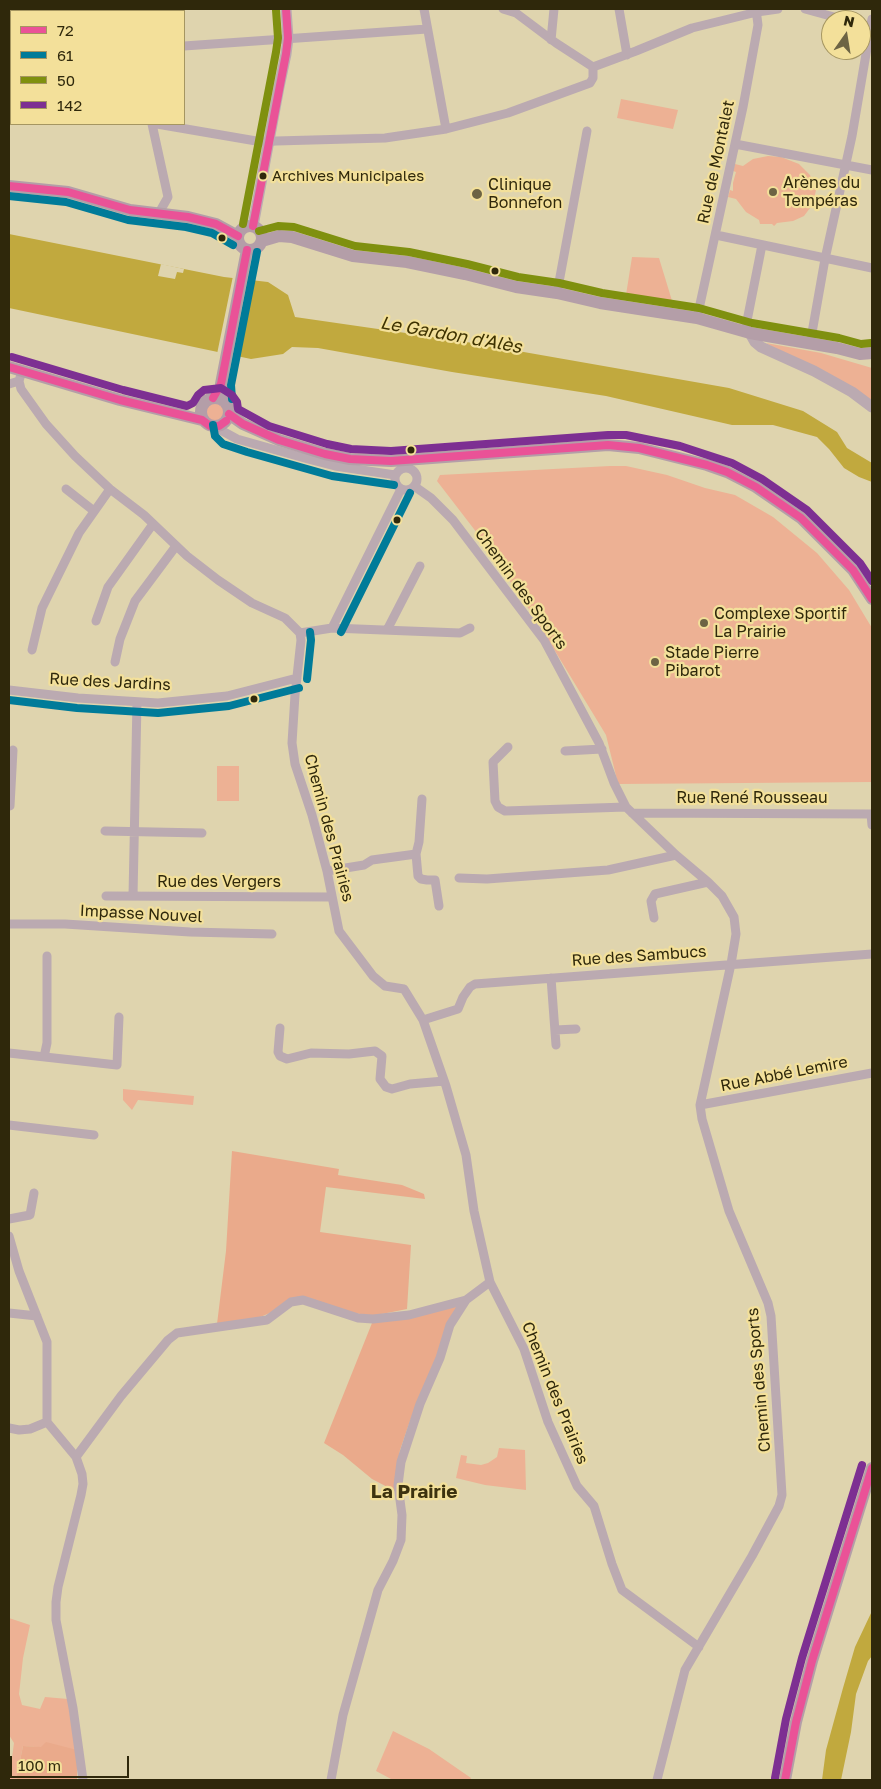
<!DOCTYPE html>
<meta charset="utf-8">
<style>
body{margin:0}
#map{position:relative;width:881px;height:1789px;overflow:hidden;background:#dfd4ae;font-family:"Golos Text",sans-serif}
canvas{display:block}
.frame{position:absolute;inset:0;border:10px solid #2f280b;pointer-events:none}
.legend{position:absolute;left:10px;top:10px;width:175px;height:115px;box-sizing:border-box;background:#f3e09a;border:1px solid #a59661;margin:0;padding:6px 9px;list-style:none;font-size:15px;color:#2f280b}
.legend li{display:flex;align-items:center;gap:10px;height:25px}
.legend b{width:25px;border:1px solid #a59661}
.north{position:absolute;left:821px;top:10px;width:50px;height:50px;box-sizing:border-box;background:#f3e09a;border:1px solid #a59661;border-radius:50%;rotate:13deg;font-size:14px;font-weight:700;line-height:20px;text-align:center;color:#2f280b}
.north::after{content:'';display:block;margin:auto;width:18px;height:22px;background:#6d6444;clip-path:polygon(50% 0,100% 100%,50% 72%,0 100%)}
.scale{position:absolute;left:10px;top:1756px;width:119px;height:22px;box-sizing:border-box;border:2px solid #2f280b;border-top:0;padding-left:6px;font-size:15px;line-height:18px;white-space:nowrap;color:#2f280b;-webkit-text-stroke:4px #f3e09a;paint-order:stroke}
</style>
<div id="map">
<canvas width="881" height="1789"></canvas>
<div class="frame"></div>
<ul class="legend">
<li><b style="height:6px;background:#ea5297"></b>72</li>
<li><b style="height:6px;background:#007b99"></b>61</li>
<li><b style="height:6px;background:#7f900f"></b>50</li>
<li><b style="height:6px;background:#7d2f92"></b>142</li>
</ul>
<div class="north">N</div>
<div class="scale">100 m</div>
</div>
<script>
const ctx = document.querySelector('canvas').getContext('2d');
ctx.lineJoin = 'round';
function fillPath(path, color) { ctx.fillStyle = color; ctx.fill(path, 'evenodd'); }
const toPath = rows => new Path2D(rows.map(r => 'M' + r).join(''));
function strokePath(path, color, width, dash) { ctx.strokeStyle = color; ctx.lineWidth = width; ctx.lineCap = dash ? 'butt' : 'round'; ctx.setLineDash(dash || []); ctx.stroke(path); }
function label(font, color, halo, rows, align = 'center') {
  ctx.font = font + ' "Golos Text",sans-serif'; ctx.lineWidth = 4.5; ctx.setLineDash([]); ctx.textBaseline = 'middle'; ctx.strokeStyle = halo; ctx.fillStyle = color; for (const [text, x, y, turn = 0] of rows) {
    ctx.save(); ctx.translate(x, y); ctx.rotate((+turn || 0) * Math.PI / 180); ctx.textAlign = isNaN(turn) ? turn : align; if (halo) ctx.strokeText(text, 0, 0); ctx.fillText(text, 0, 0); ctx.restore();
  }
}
fillPath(toPath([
 [621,99,678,110,673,129,617,118],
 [768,156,781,157,799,164,810,175,816,190,813,204,804,216,793,221,777,223,774,226,772,224,760,224,759,220,746,212,736,199,728,197,730,190,733,191,733,183,736,172,733,171,735,164,743,166,753,159],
 [632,257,659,258,673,304,626,295],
 [766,343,821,353,872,368,872,401],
 '205 412a10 10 0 1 1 20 0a10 10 0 1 1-20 0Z',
 [610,466,626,466,667,475,705,488,735,495,773,517,817,553,849,590,872,628,872,782,618,784,606,735,535,618,477,533,437,481,440,475],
 [217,766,239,766,239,801,217,801],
 [123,1089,194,1096,193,1105,138,1100,132,1110,123,1100],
 [499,1448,525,1450,526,1490,485,1485,456,1478,461,1455,467,1456,466,1463,481,1465,488,1463,497,1457],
 [9,1618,30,1625,23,1658,19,1694,22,1705,40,1709,45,1697,68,1699,77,1750,23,1746,16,1780,9,1780,14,1743,9,1735],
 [393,1731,429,1749,471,1778,470,1780,393,1780,376,1771]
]), '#edb194');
fillPath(toPath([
 [232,1151,339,1169,338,1175,402,1185,424,1194,425,1199,326,1187,320,1232,411,1245,407,1309,372,1316,348,1312,307,1297,258,1318,217,1324,226,1251],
 [458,1305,410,1421,400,1450,394,1486,397,1492,372,1479,343,1455,324,1443,372,1323],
 [46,1742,77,1750,77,1780,16,1780,23,1746,41,1747]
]), '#eaaa8b');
fillPath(toPath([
 [9,234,224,277,268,282,288,295,295,317,461,341,729,388,803,411,837,432,847,448,872,463,872,482,859,477,844,468,829,449,817,437,773,425,732,425,606,396,452,372,318,348,292,347,283,354,251,359,9,308],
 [872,1611,872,1656,868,1661,856,1694,851,1732,841,1780,822,1780,826,1750,843,1688,855,1647]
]), '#c1a93e');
fillPath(toPath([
 [161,264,184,269,183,273,177,272,175,279,158,276],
 [233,276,251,278,235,358,217,354]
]), '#dfd4ae');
strokePath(toPath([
 [14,9,48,11],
 [89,9,90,11],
 [159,9,159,11],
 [424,9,446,129],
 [503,9,516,13,556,43,593,67],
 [619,9,627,55],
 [805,9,845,20],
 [861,25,872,28],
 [551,40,554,9],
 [184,46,427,29],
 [9,58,11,58],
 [593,67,636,51,692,28,757,12,778,9],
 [9,80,11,81],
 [152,124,168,197,159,213],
 [157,124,262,142,276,141,385,138,446,129,508,113,590,83,593,78,593,67],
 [735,144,872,170],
 [716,235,872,268],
 [557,293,587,131],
 [697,318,743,107,758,25,756,9],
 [745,331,762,245],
 [810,344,825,259,852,136,872,19],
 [22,371,19,381,21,389,46,424,75,456,110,489,144,515,187,556,218,580,252,603,285,618,300,633,301,640,295,695,292,743,295,764,312,815,327,871,339,931,373,976,385,986,404,989,423,1020,446,1086,466,1155,474,1211,490,1282,524,1349,548,1422,577,1486,594,1506,612,1564,622,1590,699,1647],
 [9,384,19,381],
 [215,427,237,439,308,459,335,466,395,475],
 '395 479a11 11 0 1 1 22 0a11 11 0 1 1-22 0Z',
 [414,486,431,498,453,520,544,640,599,743,614,783,626,807,676,855,708,882,722,896,734,917,736,934,731,964,700,1105,702,1119,729,1211,768,1303,771,1316,782,1495,779,1506,752,1556,685,1670,657,1780],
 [66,489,94,511],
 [96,621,108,587,153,524],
 [332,628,401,489],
 [387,630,420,566],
 [300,633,332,628,460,633,470,628],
 [32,650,42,608,79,533,110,489],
 [115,662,120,639,135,601,176,546],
 [9,690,78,698,158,703,227,696,297,678],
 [508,747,493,762,495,801,498,807,505,811,626,807],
 [565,751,602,749],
 [10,806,13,750],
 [632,813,872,814],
 [871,814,872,825],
 [105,831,202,833],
 [416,854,418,876,421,879,427,880,435,880,439,906],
 [327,871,364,865,372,860,416,854,419,842,422,799],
 [459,878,487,879,608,870,676,855],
 [106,896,332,897],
 [133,896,137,702],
 [654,918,651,901,655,894,708,882],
 [9,924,65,924,190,932,272,934],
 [551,978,556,1045],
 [423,1020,458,1009,463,997,470,987,475,984,872,954],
 [280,1028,278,1052,280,1056,287,1059,311,1053,349,1054,375,1051,382,1056,380,1079,386,1087,392,1089,410,1084,444,1081],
 [555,1030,576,1029],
 [9,1053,117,1065,119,1017],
 [44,1057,47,1043,47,956],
 [700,1105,872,1073],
 [9,1125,94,1135],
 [9,1219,30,1215,34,1193],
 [9,1236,19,1271,47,1342,47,1422,76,1457,82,1474,83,1484,81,1495,58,1587,56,1602,56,1620,73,1708,83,1780],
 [9,1313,37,1316],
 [9,1428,19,1430,30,1429,47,1422],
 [76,1457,121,1396,168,1340,177,1333,267,1320,291,1302,303,1300,358,1318,373,1319,409,1315,466,1300,490,1282],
 [331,1780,343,1715,378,1590,393,1561,401,1540,402,1515,398,1485,401,1462,420,1404,440,1358,450,1325,466,1300]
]), '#bbaab1', 9);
strokePath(toPath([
 [253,226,279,87,286,54,288,38,286,9],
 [750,333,755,342,761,347,814,371,852,392,872,407]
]), '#bbaab1', 11);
strokePath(toPath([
 [9,186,68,192,130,210,188,217,216,224,238,236],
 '238 238a12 12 0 1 1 24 0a12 12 0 1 1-24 0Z',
 [262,241,279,236,292,237,353,256,407,262,465,274,516,287,557,293,600,303,697,318,750,333,837,348,860,354,872,353],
 [9,367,120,400,202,420],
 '201 412a14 14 0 1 1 28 0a14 14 0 1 1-28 0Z',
 [222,400,221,384,247,250],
 [229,414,243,424,279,440,325,454,350,459,391,461,608,445,639,448,707,465,727,472,756,487,801,518,853,570,872,599],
 [785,1780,796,1722,812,1661,872,1468]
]), '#b49ea8', 12);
strokePath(toPath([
 [9,186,68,192,130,210,188,217,216,224,238,236],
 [253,226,286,54,288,38,286,9],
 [9,367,120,400,202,420,210,426,219,426,226,421],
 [213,398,221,384,247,250],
 [229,414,243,424,279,440,325,454,350,459,391,461,608,445,639,448,707,465,727,472,756,487,801,518,853,570,872,599],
 [785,1780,796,1722,812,1661,872,1468]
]), '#ea5297', 8);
strokePath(toPath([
 [9,196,66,202,128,220,186,227,212,233,233,245],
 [232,399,231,385,257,252],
 [213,425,215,436,223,444,247,452,332,476,394,485],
 [341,632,410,493],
 [307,679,311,640,310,632],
 [9,700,77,708,158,713,229,706,299,688]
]), '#007b99', 8);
strokePath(toPath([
 [243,224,276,52,278,38,276,10],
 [259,231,278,226,294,227,355,246,409,252,467,264,518,277,559,283,602,293,699,308,752,323,839,338,861,344,871,343]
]), '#7f900f', 8);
strokePath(toPath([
 [12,357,123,390,187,406,193,403,198,395,204,390,221,388,232,395,237,402,238,409,269,426,327,444,351,449,391,451,608,435,626,435,680,446,732,463,762,479,807,510,860,563,872,581],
 [775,1778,786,1719,802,1658,862,1465]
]), '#7d2f92', 8);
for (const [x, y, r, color] of [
 [263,176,4.5,"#2f280b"],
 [773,192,5,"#6d6444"],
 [477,194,6,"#6d6444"],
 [222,238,4.5,"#2f280b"],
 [495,271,4.5,"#2f280b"],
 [411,450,4.5,"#2f280b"],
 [397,520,4.5,"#2f280b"],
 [704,623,5,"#6d6444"],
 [655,662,5,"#6d6444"],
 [254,699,4.5,"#2f280b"]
]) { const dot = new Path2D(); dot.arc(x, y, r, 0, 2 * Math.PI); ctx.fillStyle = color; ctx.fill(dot); strokePath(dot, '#f3e09a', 2); }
label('15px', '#2f280b', '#f3e09a', [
 ["Archives Municipales",272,176]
], 'left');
label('16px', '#2f280b', '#f3e09a', [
 ["Rue de Montalet",716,162,-78],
 ["Chemin des Sports",521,589,54],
 ["Rue des Jardins",110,682,3],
 ["Rue René Rousseau",752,798],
 ["Chemin des Prairies",329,828,75],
 ["Rue des Vergers",219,882],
 ["Impasse Nouvel",141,914,3],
 ["Rue des Sambucs",639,956,-4],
 ["Rue Abbé Lemire",784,1074,-11],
 ["Chemin des Sports",759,1380,-95],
 ["Chemin des Prairies",555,1393,68]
]);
label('16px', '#2f280b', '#f3e09a', [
 ["Arènes du",783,183],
 ["Tempéras",783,201],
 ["Clinique",488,185],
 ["Bonnefon",488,203],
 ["Complexe Sportif",714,614],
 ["La Prairie",714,632],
 ["Stade Pierre",665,653],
 ["Pibarot",665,671]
], 'left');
label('italic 18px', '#3e3200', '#f3e09a', [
 ["Le Gardon d'Alès",451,335,10]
]);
label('bold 19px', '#3d330f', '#f3e09a', [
 ["La Prairie",414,1492]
]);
</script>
